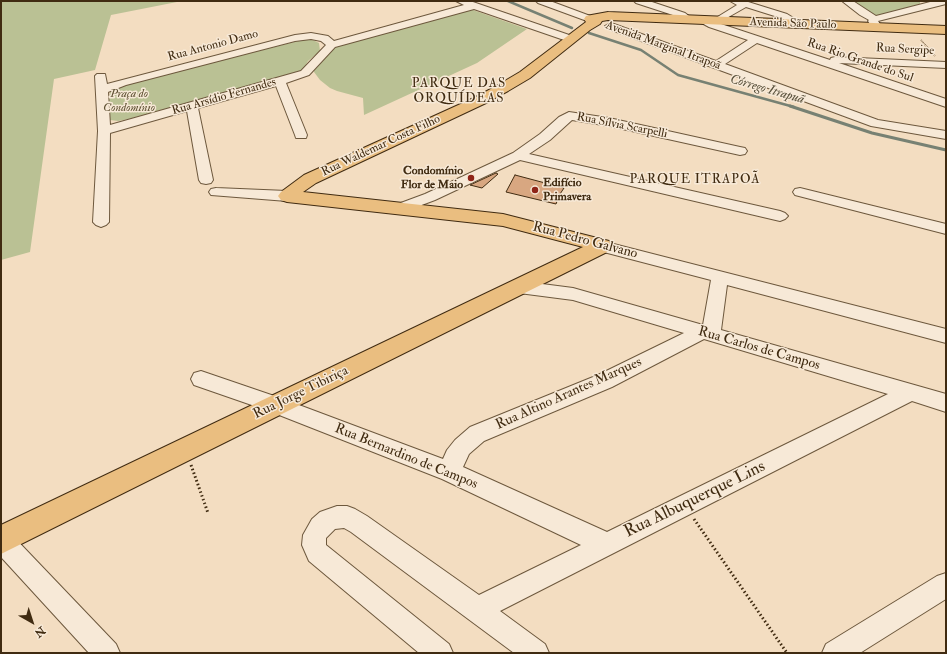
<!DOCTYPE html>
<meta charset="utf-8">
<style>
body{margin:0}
#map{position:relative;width:947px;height:654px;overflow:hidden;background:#f3ddc1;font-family:"IM FELL Double Pica",serif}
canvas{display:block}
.frame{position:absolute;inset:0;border:2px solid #402b11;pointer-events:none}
.north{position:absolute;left:12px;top:602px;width:40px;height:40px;-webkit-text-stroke:3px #f7e9d7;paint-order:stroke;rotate:141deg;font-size:11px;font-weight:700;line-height:16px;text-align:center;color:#402b11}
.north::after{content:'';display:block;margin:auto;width:14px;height:18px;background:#402b11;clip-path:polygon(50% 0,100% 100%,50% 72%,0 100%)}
</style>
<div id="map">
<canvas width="947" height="654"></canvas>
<div class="frame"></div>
<div class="north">N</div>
</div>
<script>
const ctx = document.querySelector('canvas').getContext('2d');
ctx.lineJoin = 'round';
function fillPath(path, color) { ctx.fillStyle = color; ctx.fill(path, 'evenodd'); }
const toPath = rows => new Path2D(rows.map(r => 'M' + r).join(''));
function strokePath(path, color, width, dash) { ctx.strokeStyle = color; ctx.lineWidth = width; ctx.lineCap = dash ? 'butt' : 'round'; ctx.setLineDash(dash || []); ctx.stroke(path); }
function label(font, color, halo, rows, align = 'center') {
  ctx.font = font + ' "IM FELL Double Pica",serif'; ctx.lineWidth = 3; ctx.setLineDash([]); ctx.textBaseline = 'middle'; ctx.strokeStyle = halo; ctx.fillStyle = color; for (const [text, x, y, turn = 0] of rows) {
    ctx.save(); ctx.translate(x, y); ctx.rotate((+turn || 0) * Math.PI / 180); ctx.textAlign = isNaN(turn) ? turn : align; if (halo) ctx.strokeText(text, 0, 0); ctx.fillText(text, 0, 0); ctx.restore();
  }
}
fillPath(toPath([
 [1,1,182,1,111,15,95,70,54,79,30,252,1,260],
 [853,1,916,2,920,2,920,4,879,15,874,15],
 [473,10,527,29,477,63,364,115,363,98,337,91,330,88,320,80,314,72,314,69,324,56,338,44,460,11],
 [306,39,313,40,319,43,320,51,308,61,303,70,129,119,118,121,110,120,107,117,110,92,113,88]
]), '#bac194');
strokePath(toPath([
 [508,1,572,28],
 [589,33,641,50,678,75,794,107]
]), '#778173', 2.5);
strokePath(toPath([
 [790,106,872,133,946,150]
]), '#778173', 3);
const building = toPath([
 [496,173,498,174,482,188,470,185,496,173],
 [515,175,564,188,560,194,556,204,506,192,515,175]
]);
fillPath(building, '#d8a781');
strokePath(building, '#402b11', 1);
const minor = toPath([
 [456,1,470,1,575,37,576,39,571,42,567,41,474,9,335,47,309,75,286,83,307,135,306,138,296,138,295,135,276,86,198,108,213,180,211,183,206,184,201,183,199,180,187,111,110,133,109,222,106,225,101,227,96,225,93,222,98,131,95,76,97,74,105,74,107,84,295,35,311,33,328,36,334,41,464,5,456,1],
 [311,39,321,41,326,45,301,71,110,125,108,92,126,85,295,41,311,39],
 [536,1,550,1,593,17,595,19,593,21,587,21,538,3,536,1],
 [634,1,649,1,685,13,694,20,693,22,685,22,679,17,636,3,634,1],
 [730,1,745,1,787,14,805,25,800,28,796,27,781,18,746,7,718,23,830,60,831,58,835,57,946,62,946,68,839,63,946,99,946,107,757,43,725,64,878,120,946,131,946,139,871,126,606,28,605,26,610,23,614,24,716,61,748,40,709,27,698,21,703,18,711,21,737,5,730,1],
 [842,1,853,1,876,16,934,1,946,1,946,4,878,21,882,27,877,30,873,29,868,21,869,20,860,15,842,1],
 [569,112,609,118,740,147,745,148,747,151,745,154,740,155,609,126,572,120,550,140,529,154,780,211,785,213,788,216,785,219,780,221,520,160,435,200,403,212,398,210,396,207,398,204,425,194,513,153,540,134,559,117,569,112],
 [216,188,287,191,292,193,294,196,292,199,287,201,211,195,209,192,211,189,216,188],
 [800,188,946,224,946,234,795,195,793,192,795,189,800,188],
 [602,241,946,329,946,343,727,285,721,330,946,394,946,412,912,401,500,611,545,644,549,653,514,653,351,532,344,528,335,529,326,538,326,545,449,644,453,653,419,653,309,561,302,545,303,535,312,519,320,512,337,506,347,506,355,509,367,516,479,595,581,545,442,479,269,411,194,385,191,379,194,373,201,371,283,399,443,459,447,450,455,440,470,427,598,375,684,333,573,300,519,293,513,291,511,287,513,283,519,281,573,288,703,325,711,280,596,250,594,246,596,242,602,241],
 [704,339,888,394,607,532,463,467,469,454,484,441,612,387,704,339],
 [1,528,9,532,116,644,120,653,89,653,1,557,1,528],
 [946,573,946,599,860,653,822,653,826,644,937,576,946,573]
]);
const major = toPath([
 [608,12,946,26,946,34,608,20,602,21,600,24,590,30,530,78,508,91,486,103,316,183,303,192,503,214,609,241,612,246,609,251,1,554,1,525,583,247,503,226,287,202,281,200,278,196,281,192,304,175,476,97,498,85,520,72,586,22,584,19,586,16,608,12]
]);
strokePath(minor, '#6d583d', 2);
strokePath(major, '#402b11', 2);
strokePath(toPath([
 [921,40,935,56]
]), '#402b11', 1.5, [0.5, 1]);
strokePath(toPath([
 [191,465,208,513],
 [694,519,787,653]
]), '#402b11', 3, [1.5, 2.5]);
fillPath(minor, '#f7e9d7');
fillPath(major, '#eabe80');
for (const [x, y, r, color] of [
 [471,178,4,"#8f2418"],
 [535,190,4,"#8f2418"]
]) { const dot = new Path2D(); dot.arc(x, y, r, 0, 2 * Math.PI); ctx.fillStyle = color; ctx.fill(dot); strokePath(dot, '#f7e9d7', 1.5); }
label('12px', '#402b11', '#f7e9d7', [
 ["Avenida São Paulo",793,24,2],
 ["Rua Antonio Damo",213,46,-15],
 ["Avenida Marginal Itrapoã",663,46,20],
 ["Rua Sergipe",905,50,3],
 ["Rua Rio Grande do Sul",860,61,19],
 ["Rua Arsídio Fernandes",224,97,-16],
 ["Rua Sílvia Scarpelli",622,126,11],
 ["Rua Waldemar Costa Filho",381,146,-25]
]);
label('italic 12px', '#5e5032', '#f7e9d7', [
 ["Praça do",129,94],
 ["Condomínio",129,108]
]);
label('bold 12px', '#402b11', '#f7e9d7', [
 ["Condomínio",463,171],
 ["Flor de Maio",463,185],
 ["Edifício",543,183,"left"],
 ["Primavera",543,197,"left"]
], 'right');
ctx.letterSpacing = '1px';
label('13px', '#402b11', '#f7e9d7', [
 ["PARQUE DAS",459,84],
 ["ORQUÍDEAS",459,99]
]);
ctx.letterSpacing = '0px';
label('italic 13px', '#574f3a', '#f7e9d7', [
 ["Córrego Itrapuã",767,90,16]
]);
ctx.letterSpacing = '1px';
label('13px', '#402b11', '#f7e9d7', [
 ["PARQUE ITRAPOÃ",695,180]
]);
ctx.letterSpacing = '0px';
label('14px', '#402b11', '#f7e9d7', [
 ["Rua Pedro Galvano",585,241,15],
 ["Rua Carlos de Campos",759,349,16],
 ["Rua Jorge Tibiriça",301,393,-26],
 ["Rua Altino Arantes Marques",569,394,-24],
 ["Rua Bernardino de Campos",406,457,22]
]);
label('17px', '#402b11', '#f7e9d7', [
 ["Rua Albuquerque Lins",695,500,-26]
]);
</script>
